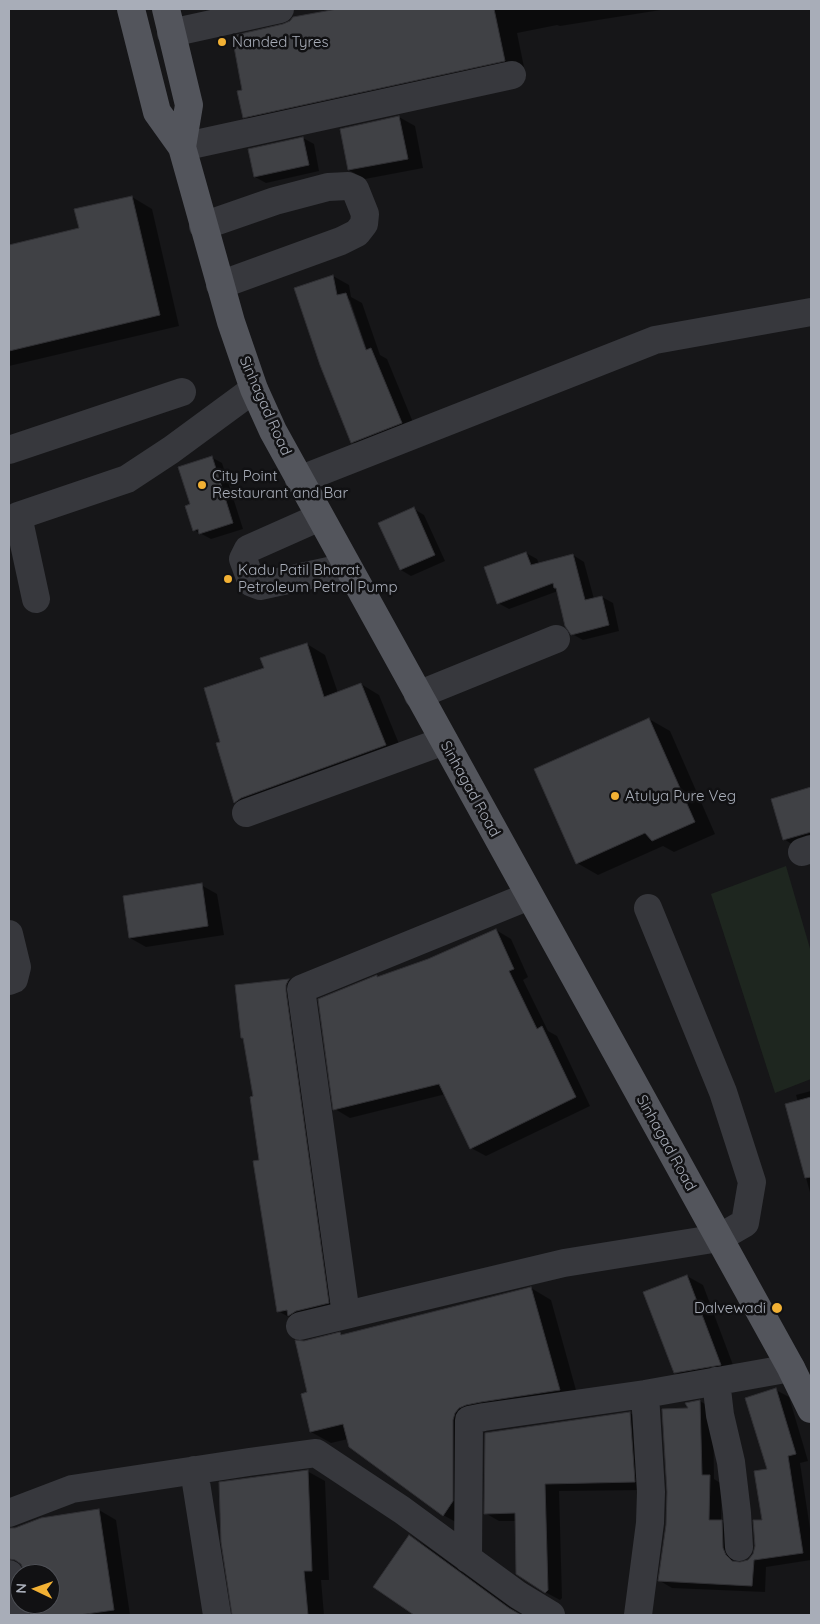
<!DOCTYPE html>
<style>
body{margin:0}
#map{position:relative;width:820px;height:1624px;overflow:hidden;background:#161618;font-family:Quicksand,sans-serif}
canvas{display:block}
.frame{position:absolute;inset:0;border:10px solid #a8adb8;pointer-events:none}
.north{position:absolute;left:10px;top:1564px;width:50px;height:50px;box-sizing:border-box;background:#111113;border:1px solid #4d4f55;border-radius:50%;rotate:273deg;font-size:14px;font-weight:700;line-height:20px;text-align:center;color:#a8adb8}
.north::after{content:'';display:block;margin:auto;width:18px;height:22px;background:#f2b134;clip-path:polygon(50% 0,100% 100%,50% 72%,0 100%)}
</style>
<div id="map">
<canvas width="820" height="1624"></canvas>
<div class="frame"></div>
<div class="north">N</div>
</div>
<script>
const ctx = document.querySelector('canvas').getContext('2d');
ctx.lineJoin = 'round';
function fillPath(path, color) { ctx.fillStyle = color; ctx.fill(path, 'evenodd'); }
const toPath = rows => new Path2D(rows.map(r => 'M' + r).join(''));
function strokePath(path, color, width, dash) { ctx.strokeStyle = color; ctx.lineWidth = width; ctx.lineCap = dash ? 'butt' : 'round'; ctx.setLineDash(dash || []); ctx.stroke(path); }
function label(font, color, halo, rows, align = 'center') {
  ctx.font = font + ' Quicksand,sans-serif'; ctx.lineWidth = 5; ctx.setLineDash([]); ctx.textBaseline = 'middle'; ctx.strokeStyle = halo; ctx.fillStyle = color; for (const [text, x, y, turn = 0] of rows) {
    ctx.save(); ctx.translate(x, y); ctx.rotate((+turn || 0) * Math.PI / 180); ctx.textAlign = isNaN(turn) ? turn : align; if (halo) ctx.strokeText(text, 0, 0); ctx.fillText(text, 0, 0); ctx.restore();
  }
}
fillPath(toPath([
 [786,866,811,952,811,1079,775,1093,711,894]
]), '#1e261f');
fillPath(toPath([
 [343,9,667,9,560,26,557,25,517,33,525,72,265,129,244,117,244,90,284,25,291,22,293,19],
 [399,117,415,126,423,168,365,179,349,170],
 [303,138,314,144,319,171,266,183,255,177],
 [132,197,152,209,179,326,9,366,9,246,80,229],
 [333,276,349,285,351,297,362,303,380,355,387,359,417,432,368,451,352,442],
 [348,300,350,300,369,356,367,357],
 [211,457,222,463,243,529,211,539,194,530,191,505],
 [414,509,424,515,445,561,411,576,401,570],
 [526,553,537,559,539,564,573,555,584,562,594,599,602,597,613,603,619,631,583,640,572,634,558,591,509,609,498,603],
 [307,644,325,655,338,693,361,684,379,695,404,756,253,813,235,802,217,744,222,742,266,669],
 [649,719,670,731,715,834,674,852,663,846,598,875,577,863],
 [811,789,811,845,799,849,784,839,772,800],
 [201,885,217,894,224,935,146,947,130,938],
 [496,930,511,939,528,977,523,980,548,1031,557,1036,590,1106,486,1156,471,1148,446,1094,350,1118,335,1109,377,976,380,978,429,960],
 [289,980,306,990,346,1313,296,1321,278,1311,254,1097,245,1039,242,1038,237,986],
 [811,1091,811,1196,786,1105,798,1102,796,1095],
 [687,1276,703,1285,736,1373,691,1381,675,1372],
 [531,1288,551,1300,579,1401,479,1419,463,1526,443,1515,348,1439,331,1443,311,1432,304,1342,340,1334,343,1335],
 [776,1390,789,1397,808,1461,800,1463,811,1535,811,1560,766,1567,765,1592,672,1588,660,1581,689,1410,700,1401,713,1409,714,1479,722,1484,721,1521,734,1529,736,1556,738,1563,749,1561,754,1554,763,1521],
 [630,1413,644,1421,649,1490,559,1491,562,1598,560,1600,545,1592,516,1521,499,1521,485,1513,486,1434],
 [307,1471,325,1481,329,1580,321,1580,324,1615,233,1615],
 [99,1510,116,1520,130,1615,31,1615,30,1604,50,1604,50,1574,26,1574,23,1565,10,1558,9,1529,15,1529],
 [409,1536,425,1545,521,1615,416,1615,375,1587]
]), '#0007');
const building = toPath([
 [337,9,494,9,505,61,243,118,237,91,242,90,232,36,283,24,290,21,293,17,337,9],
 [399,116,408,159,348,170,340,129,399,116],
 [303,137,309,165,254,177,248,149,303,137],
 [132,196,160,315,9,351,9,245,79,228,74,209,132,196],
 [333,275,337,295,346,293,366,350,371,348,402,423,351,443,320,365,294,288,333,275],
 [212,456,233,523,199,534,198,529,193,531,185,506,190,504,178,467,212,456],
 [414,507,435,555,400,570,378,523,414,507],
 [526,552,531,565,573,554,585,600,602,596,609,625,571,635,565,626,556,588,554,588,553,583,497,604,484,567,526,552],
 [307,643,324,697,361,683,386,745,241,798,234,803,216,743,220,742,204,688,264,668,260,658,307,643],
 [649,718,695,822,652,841,645,833,576,864,534,769,649,718],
 [811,787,811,832,783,840,771,799,811,787],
 [202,883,208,926,129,938,123,896,202,883],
 [496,929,514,969,509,971,537,1029,542,1026,576,1097,470,1149,439,1084,333,1110,318,999,377,975,377,977,428,959,496,929],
 [289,979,286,985,286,991,329,1303,296,1311,288,1316,287,1310,277,1312,253,1161,259,1160,250,1097,253,1096,243,1038,241,1038,235,985,289,979],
 [811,1097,811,1177,805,1178,785,1104,811,1097],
 [687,1275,721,1365,674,1373,643,1292,687,1275],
 [531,1287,560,1390,481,1402,466,1405,459,1408,455,1413,453,1420,453,1501,443,1516,349,1447,343,1424,310,1432,301,1394,307,1392,295,1340,304,1341,340,1332,341,1335,531,1287],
 [776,1388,796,1454,788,1456,803,1553,754,1560,752,1586,658,1581,666,1525,667,1492,662,1409,688,1408,685,1403,700,1400,702,1475,710,1475,709,1520,722,1520,723,1548,726,1555,732,1561,740,1562,748,1560,753,1554,755,1546,753,1520,762,1520,754,1471,767,1469,745,1398,776,1388],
 [630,1412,635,1482,545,1484,548,1590,545,1593,516,1574,515,1513,484,1514,485,1433,630,1412],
 [308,1470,312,1571,304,1571,308,1615,232,1615,221,1542,219,1482,308,1470],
 [99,1509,114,1610,79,1615,30,1615,29,1604,50,1604,50,1574,25,1574,21,1564,15,1560,9,1559,9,1528,15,1528,41,1518,99,1509],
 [409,1535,509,1608,521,1615,414,1615,373,1587,409,1535]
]);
fillPath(building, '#404145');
strokePath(building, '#303034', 1);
strokePath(toPath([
 [171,33,280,9],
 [182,147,512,75],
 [203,226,275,201,328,187,348,186,355,189,365,214,364,224,357,233,341,241,220,285],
 [9,450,182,392],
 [299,480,655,340,811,312],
 [320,517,248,549,243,559,252,583,260,586,347,567],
 [36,599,18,516,127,479,171,450,254,389],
 [418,695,556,639],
 [246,813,444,741],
 [802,852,811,849],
 [9,934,17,967,14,979,9,981],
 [346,1315,301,989,529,896],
 [300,1326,564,1263,719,1238,745,1223,752,1182,723,1092,648,908],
 [716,1381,720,1415,731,1462,737,1513,739,1547],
 [194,1470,217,1615],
 [9,1513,72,1489,249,1462,316,1453,402,1510,518,1595,551,1615],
 [468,1559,469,1420,484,1417,645,1394,791,1368],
 [9,1574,15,1615],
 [638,1615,650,1523,651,1492,645,1394]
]), '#37383d', 28);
strokePath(toPath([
 [131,9,157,112,182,147,231,322,254,389,273,431,791,1368,811,1409],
 [166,9,189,105,182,147]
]), '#53555c', 28);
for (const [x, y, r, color] of [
 [222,42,5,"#f2b134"],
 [202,485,5,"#f2b134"],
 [228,579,5,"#f2b134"],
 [615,796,5,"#f2b134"],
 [777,1308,6,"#f2b134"]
]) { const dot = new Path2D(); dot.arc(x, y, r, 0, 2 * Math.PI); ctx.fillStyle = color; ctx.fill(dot); strokePath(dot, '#111113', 2); }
label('15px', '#a8adb8', '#111113', [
 ["Nanded Tyres",232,42],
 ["City Point",212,476],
 ["Restaurant and Bar",212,493],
 ["Kadu Patil Bharat",238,570],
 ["Petroleum Petrol Pump",238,587],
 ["Atulya Pure Veg",625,796],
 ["Dalvewadi",766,1308,"right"]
], 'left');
label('15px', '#a8adb8', '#111113', [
 ["Sinhagad Road",265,406,66],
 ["Sinhagad Road",470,789,61],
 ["Sinhagad Road",666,1143,61]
]);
</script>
